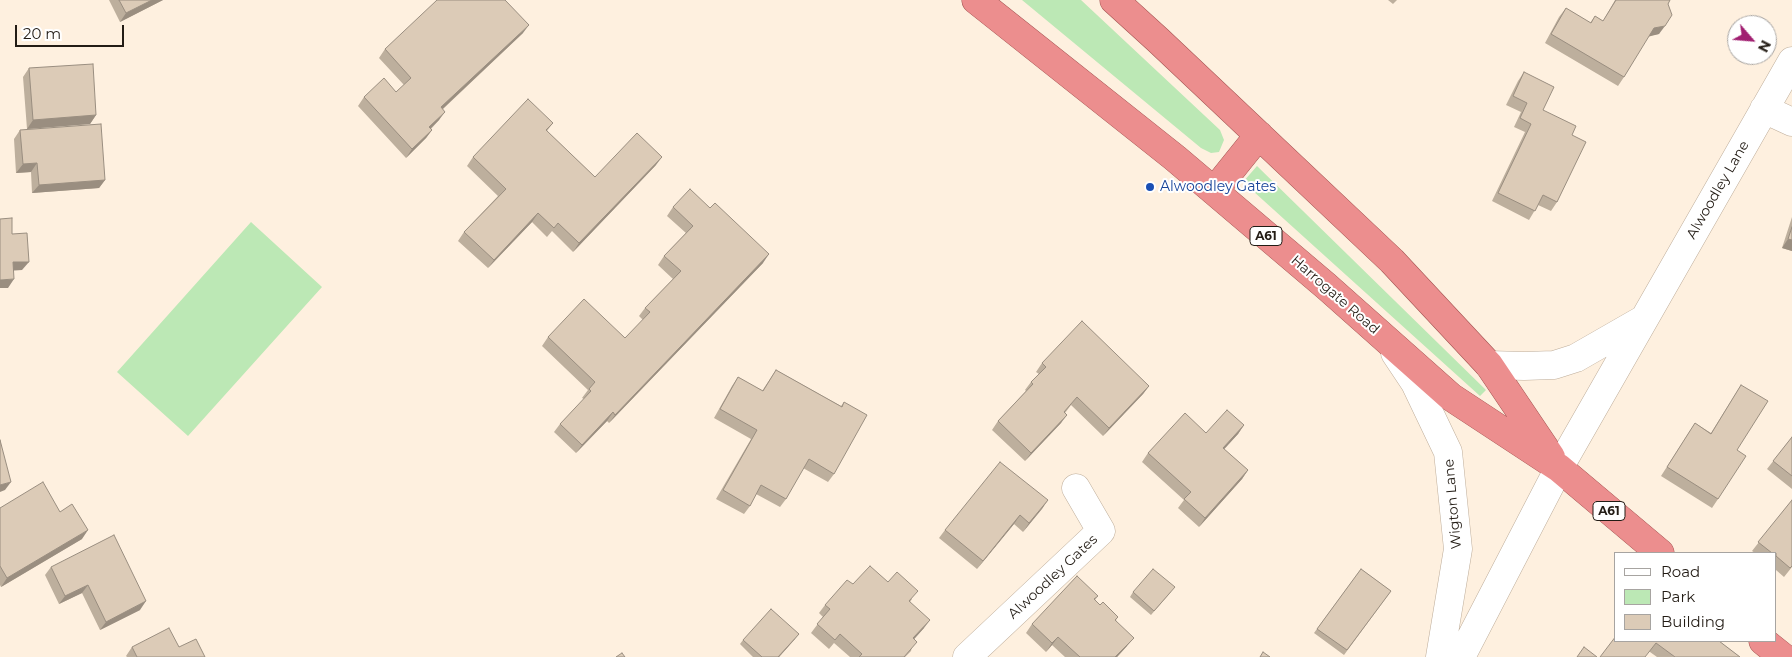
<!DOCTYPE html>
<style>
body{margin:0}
#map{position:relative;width:1792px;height:657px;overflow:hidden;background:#fef0df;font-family:Montserrat,sans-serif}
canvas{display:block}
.legend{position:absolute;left:1614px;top:552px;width:162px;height:90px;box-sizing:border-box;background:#fff;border:1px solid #a7a4a1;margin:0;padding:6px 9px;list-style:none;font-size:15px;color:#231c15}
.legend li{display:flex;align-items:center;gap:10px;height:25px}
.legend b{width:25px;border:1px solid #a7a4a1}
.north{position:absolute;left:1727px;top:15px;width:50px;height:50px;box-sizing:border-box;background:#fff;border:1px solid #a7a4a1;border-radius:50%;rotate:117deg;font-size:14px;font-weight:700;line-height:20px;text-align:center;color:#231c15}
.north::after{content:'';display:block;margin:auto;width:18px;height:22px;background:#a11f71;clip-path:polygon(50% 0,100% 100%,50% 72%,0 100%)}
.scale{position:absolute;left:15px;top:25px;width:109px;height:22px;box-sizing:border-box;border:2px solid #231c15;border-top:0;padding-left:6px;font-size:15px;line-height:18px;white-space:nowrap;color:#231c15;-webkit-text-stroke:4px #fff;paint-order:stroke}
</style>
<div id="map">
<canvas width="1792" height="657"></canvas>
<ul class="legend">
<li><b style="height:6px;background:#fff"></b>Road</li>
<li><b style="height:14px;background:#bce8b5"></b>Park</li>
<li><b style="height:14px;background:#dccbb7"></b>Building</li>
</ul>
<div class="north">N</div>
<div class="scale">20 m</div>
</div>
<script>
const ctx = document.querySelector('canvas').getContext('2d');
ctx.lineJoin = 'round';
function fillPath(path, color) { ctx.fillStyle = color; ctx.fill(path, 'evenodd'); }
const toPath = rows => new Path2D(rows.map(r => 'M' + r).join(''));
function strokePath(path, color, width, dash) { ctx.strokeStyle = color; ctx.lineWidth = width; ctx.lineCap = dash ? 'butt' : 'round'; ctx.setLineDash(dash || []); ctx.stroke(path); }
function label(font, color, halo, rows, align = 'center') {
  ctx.font = font + ' Montserrat,sans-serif'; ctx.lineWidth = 4; ctx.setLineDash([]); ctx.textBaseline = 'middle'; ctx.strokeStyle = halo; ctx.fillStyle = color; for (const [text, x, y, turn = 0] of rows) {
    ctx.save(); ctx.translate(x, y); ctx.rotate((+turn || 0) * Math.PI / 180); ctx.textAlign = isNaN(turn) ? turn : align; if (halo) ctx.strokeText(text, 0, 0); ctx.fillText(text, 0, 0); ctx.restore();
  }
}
fillPath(toPath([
 [1022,0,1081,0,1220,130,1224,140,1219,152,1211,153,1201,148],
 [1257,166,1486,390,1480,396,1243,182],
 [251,222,322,287,188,436,117,372]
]), '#bce8b5');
const minor = toPath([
 [1764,109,1792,122],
 [1395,353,1415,383,1448,452,1458,549,1440,657],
 [1489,365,1524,366,1554,365,1576,358,1644,319],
 [967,657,1101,531,1076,488],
 [1461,657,1559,468,1792,61]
]);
const trunk = toPath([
 [976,0,1175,158,1326,286,1451,397,1559,468,1660,553],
 [1114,0,1158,40,1392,261,1489,365,1551,457],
 [1214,191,1259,135],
 [1763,641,1783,657]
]);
strokePath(minor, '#bead9a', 29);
strokePath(trunk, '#a25351', 29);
strokePath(minor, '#fff', 28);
strokePath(trunk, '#ec8e8e', 28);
fillPath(toPath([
 [109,0,163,0,120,22],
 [1388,0,1397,0,1393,4],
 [1615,0,1670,0,1668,4,1659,34,1648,36,1624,77,1618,86,1545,43,1559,17,1566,8,1590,23,1595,16,1603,21],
 [523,33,443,109,439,120,431,129,432,130,426,138,406,158,358,106,364,97,396,92,404,85,379,58,385,49],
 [29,68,96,115,90,124,27,129,23,77],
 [1524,72,1543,110,1572,135,1557,202,1551,211,1538,205,1529,220,1492,201,1525,132,1514,127,1521,112,1506,105,1518,81],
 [553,123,547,131,595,177,656,165,573,252,552,231,547,237,532,222,488,268,458,241,464,232,498,196,467,166,473,157],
 [20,130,105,180,99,188,32,193,31,172,16,173,14,139],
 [673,207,763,263,609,423,607,421,576,453,554,432,560,424,584,399,582,398,588,390,542,346,548,337,625,338,643,320,639,316,645,308,673,279,658,265,664,256,686,233,667,216],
 [1792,217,1792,251,1782,248],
 [1042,363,1149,386,1143,394,1103,436,1071,405,1065,413,1061,423,1025,461,992,430,998,421,1026,391,1025,390,1031,382,1039,374,1036,372],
 [776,370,841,406,844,402,834,474,828,482,803,468,786,499,780,507,756,494,750,506,744,514,716,499,751,439,714,418,732,386,738,377,762,391],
 [1741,385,1737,450,1718,499,1712,508,1661,476,1695,423,1711,433],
 [1244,425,1238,434,1224,449,1248,470,1242,479,1199,527,1178,508,1184,500,1142,462,1148,453,1206,433],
 [1792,437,1792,489,1767,469],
 [1048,500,1023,532,1014,524,977,569,939,538,945,530],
 [1792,500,1792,567,1784,577,1776,570,1776,553,1755,553,1752,551],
 [0,508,60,512,82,539,1,587,0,585],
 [51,567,140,610,100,630,82,593,59,604,45,575],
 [1361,569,1391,591,1344,655,1314,633],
 [888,582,912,599,910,602,924,628,914,639,911,651,905,657,850,657,834,643,829,649,811,633,823,617,819,613,825,605,853,584],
 [1133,592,1171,592,1151,615,1130,597],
 [1098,596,1095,600,1100,605,1118,617,1116,620,1127,646,1117,657,1065,657,1052,645,1046,652,1026,633,1032,624],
 [1616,636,1719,641,1740,657,1657,657,1650,652],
 [795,639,779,657,753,657,740,644,743,640],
 [132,647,179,647,205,657,127,657,126,656]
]), '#bdaf9d');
fillPath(toPath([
 [152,0,163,0,120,22,126,13],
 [529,25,523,33,435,116,441,107],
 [1665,26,1659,34,1647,37,1654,28],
 [445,112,439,120,423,136,429,127],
 [96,115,90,124,27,129,33,120],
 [432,130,426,138,406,158,412,149],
 [662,157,656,165,573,252,579,243],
 [37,163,31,172,16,173,23,164],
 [105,180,99,188,32,193,39,185],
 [538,213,532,222,488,268,494,260],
 [1788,239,1792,240,1792,251,1782,248],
 [769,254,763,263,609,423,615,415],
 [13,262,29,262,22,270,7,271],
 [14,279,8,288,0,288,0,280],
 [1149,386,1143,394,1103,436,1109,428],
 [613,412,607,421,576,453,582,445],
 [1067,415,1061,423,1025,461,1031,453],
 [1244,425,1238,434,1217,457,1223,448],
 [1248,470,1242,479,1199,527,1205,518],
 [11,482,5,490,0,492,0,485],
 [1048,500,1042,509,1023,532,1029,523],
 [1020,515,1014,524,977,569,983,561],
 [88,530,82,539,1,587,7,578],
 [88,585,82,593,59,604,65,596],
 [146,601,140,610,100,630,106,622],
 [930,620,924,628,907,647,913,638],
 [799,634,795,639,779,657,778,657],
 [1058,637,1052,645,1046,652,1052,643],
 [1134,638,1127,646,1117,657,1115,657]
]), '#9a8e80');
const building = toPath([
 [119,0,152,0,126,13,119,0],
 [437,0,505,0,529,25,441,107,445,112,429,127,432,130,412,149,364,97,384,78,396,92,411,78,385,49,437,0],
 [1616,0,1670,0,1668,4,1672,15,1665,26,1654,28,1624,77,1551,34,1566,8,1591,23,1595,16,1603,21,1616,0],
 [93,64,96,115,33,120,29,68,93,64],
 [1524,72,1554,87,1543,110,1576,126,1572,135,1586,142,1557,202,1543,195,1535,211,1498,193,1531,124,1520,118,1527,103,1513,96,1524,72],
 [528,99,553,123,546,130,595,177,637,133,662,157,579,243,558,223,554,228,538,213,494,260,464,232,506,189,473,157,528,99],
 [101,124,105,180,39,185,37,163,23,164,20,130,101,124],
 [690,189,710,208,715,203,769,254,615,415,613,412,582,445,560,424,591,391,589,389,595,382,548,337,584,299,625,338,650,312,645,308,681,271,664,256,693,226,673,207,690,189],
 [12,218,12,234,27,233,29,262,13,262,14,279,0,280,0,219,12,218],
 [1792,227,1792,240,1788,239,1792,227],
 [1082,321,1149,386,1109,428,1077,397,1064,412,1067,415,1031,453,998,421,1033,384,1031,382,1046,367,1042,363,1082,321],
 [776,370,842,407,844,402,867,415,834,474,809,459,786,499,761,485,750,506,723,490,757,430,720,409,738,377,763,391,776,370],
 [1741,385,1768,401,1737,450,1746,456,1718,499,1667,467,1695,423,1711,434,1741,385],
 [1227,410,1244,425,1223,448,1248,470,1205,518,1184,499,1191,492,1148,453,1185,413,1206,433,1227,410],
 [1792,437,1792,476,1773,461,1792,437],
 [0,440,11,482,0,485,0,440],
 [1000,462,1048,500,1029,523,1020,515,983,561,945,530,1000,462],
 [43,482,60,512,72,504,88,530,7,578,0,566,0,508,43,482],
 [1792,500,1792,566,1790,568,1776,556,1776,553,1772,553,1758,542,1792,500],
 [114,535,146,601,106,622,88,585,65,596,51,567,114,535],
 [870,566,888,582,897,572,918,591,909,601,930,620,913,638,917,642,904,657,859,657,862,654,840,634,835,640,817,624,830,609,825,605,847,580,853,584,870,566],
 [1153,569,1175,587,1154,611,1133,592,1153,569],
 [1361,569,1391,591,1347,650,1317,629,1361,569],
 [1077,576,1098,596,1094,599,1100,605,1103,602,1118,617,1115,620,1134,638,1115,657,1080,657,1058,637,1052,643,1032,624,1077,576],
 [771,609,799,634,778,657,762,657,743,640,771,609],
 [169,628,179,647,196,639,205,657,137,657,132,647,169,628],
 [1616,636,1616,641,1719,641,1740,657,1675,657,1656,643,1645,657,1600,657,1616,636],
 [1584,647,1597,657,1577,657,1584,647],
 [1263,652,1270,657,1260,657,1263,652],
 [622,653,625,657,616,657,622,653]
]);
fillPath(building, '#dccbb7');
strokePath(building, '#9a8e80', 1);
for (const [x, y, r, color] of [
 [1150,187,5,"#1a4fb4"]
]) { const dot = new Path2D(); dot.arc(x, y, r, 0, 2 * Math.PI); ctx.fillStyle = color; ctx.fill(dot); strokePath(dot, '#fff', 2); }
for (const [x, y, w] of [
 [1266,236,32],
 [1609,511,32]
]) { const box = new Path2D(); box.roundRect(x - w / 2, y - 9.5, w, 19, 4); ctx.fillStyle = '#fff'; ctx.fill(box); strokePath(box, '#231c15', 1); }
label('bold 12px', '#231c15', null, [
 ["A61",1266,236],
 ["A61",1609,511]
]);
label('14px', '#164399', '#fff', [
 ["Alwoodley Gates",1160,187]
], 'left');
label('14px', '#231c15', '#fff', [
 ["Alwoodley Lane",1718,190,-60],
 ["Harrogate Road",1335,295,41],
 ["Wigton Lane",1453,504,-95],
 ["Alwoodley Gates",1053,577,-43]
]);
</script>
